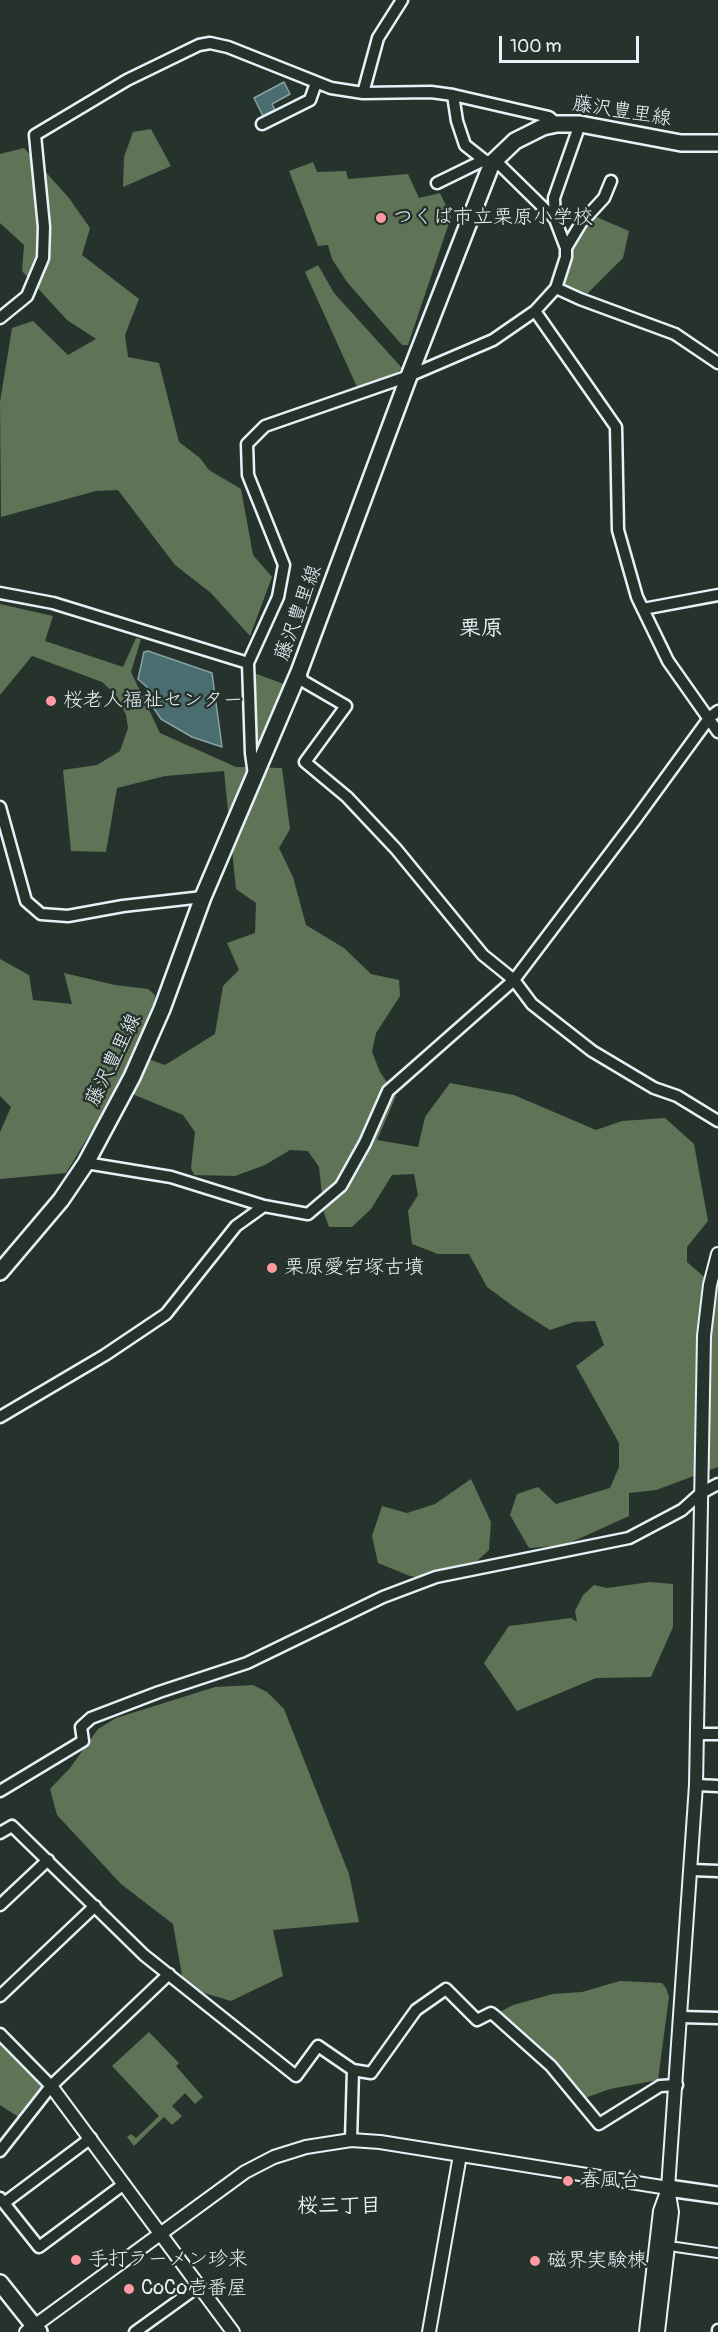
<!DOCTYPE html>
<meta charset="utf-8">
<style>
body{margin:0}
#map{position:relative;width:718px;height:2332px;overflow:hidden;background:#26332d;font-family:Pangolin,sans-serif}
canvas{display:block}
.scale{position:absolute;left:499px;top:36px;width:140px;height:27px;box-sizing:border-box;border:3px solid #e8f1f8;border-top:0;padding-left:8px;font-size:18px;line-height:21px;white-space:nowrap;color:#e8f1f8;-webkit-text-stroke:4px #26332d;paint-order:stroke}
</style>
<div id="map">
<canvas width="718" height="2332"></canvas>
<div class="scale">100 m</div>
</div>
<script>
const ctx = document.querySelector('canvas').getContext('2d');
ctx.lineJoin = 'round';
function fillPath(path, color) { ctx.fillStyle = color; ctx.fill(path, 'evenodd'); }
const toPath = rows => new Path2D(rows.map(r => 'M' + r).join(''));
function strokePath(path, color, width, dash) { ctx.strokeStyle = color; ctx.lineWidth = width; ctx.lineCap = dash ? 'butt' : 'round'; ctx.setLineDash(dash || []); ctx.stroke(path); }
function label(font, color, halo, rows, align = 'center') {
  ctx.font = font + ' Pangolin,"Klee One",sans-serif'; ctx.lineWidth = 5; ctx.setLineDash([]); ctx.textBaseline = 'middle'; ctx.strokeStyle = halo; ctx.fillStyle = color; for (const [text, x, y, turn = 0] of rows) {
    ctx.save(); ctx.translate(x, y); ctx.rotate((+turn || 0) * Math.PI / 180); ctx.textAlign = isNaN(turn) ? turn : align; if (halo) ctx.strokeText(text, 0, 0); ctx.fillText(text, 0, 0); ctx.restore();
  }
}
fillPath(toPath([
 [151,129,171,166,123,187,124,157,133,132],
 [24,148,69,198,90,228,82,255,139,299,125,335,128,357,159,363,179,442,200,458,209,470,241,489,253,555,272,577,250,636,211,593,175,565,118,490,96,491,1,517,0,402,12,328,33,321,68,355,96,339,67,320,22,271,24,245,0,223,0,154],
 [313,162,317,172,346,171,348,179,408,174,419,198,440,193,451,217,408,345,402,345,347,282,332,259,328,245,318,246,289,171],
 [592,215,629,231,623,258,583,298,561,283,570,248],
 [318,265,334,293,402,368,398,372,357,387,305,272],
 [0,604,53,616,45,641,123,667,136,638,141,639,131,672,160,733,236,767,282,768,290,829,279,848,293,877,306,925,344,948,371,974,399,980,400,996,376,1033,372,1052,380,1072,396,1096,377,1140,418,1147,425,1117,450,1083,514,1095,596,1130,622,1121,665,1118,694,1144,708,1221,687,1247,687,1262,718,1289,718,1467,656,1490,629,1493,629,1516,565,1545,529,1548,510,1515,517,1494,538,1487,556,1504,610,1488,619,1467,619,1443,576,1366,604,1345,595,1321,574,1322,550,1330,517,1309,487,1287,469,1254,438,1254,412,1244,408,1211,418,1195,414,1174,392,1175,371,1209,352,1227,329,1227,324,1213,319,1167,308,1151,290,1150,265,1165,235,1176,194,1175,191,1168,195,1132,183,1115,118,1088,66,1173,0,1179,0,1132,11,1107,0,1096,0,959,29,975,33,1000,72,1004,64,973,115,985,148,989,155,995,153,1010,137,1055,165,1065,215,1034,223,986,239,970,227,943,255,933,256,903,236,889,224,771,165,776,117,788,106,852,71,851,63,770,97,765,120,751,128,728,126,715,117,696,102,682,32,656,0,695],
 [251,672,284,684,258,752,255,748],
 [471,1479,491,1522,489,1550,477,1561,452,1569,441,1581,410,1576,378,1563,372,1536,382,1506,407,1513,435,1504],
 [650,1582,673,1584,673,1627,651,1677,596,1678,517,1711,484,1663,509,1626,571,1618,577,1622,575,1611,583,1595,594,1585,607,1588],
 [253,1685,267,1692,284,1709,349,1874,359,1922,273,1930,283,1976,231,2001,184,1987,173,1924,121,1884,57,1815,50,1789,70,1768,98,1729,116,1718,215,1687],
 [620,1981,662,1983,666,1988,669,1997,658,2080,610,2089,585,2098,559,2064,498,2013,513,2005,553,1994,582,1992],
 [149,2032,179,2063,176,2066,203,2097,195,2104,185,2093,172,2106,182,2116,172,2125,164,2117,134,2146,127,2137,131,2134,136,2138,159,2116,112,2066],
 [0,2043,44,2083,45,2087,20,2118,0,2105]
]), '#5f7356');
const water = toPath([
 [284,82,290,94,272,104,275,110,263,116,254,98,284,82],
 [148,651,212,673,222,747,192,737,161,719,151,704,147,687,138,679,144,652,148,651]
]);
fillPath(water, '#4a6e6f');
strokePath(water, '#89a2a6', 1.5);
const pedestrian = toPath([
 [676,2247,718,2253]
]);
const minor = toPath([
 [363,93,378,38,402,0],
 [453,95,457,121,465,145,484,160,501,166,555,219],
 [262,124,310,100,316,83],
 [437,183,484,160],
 [566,248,581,223,604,198,611,181],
 [556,288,580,299,675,334,718,363],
 [535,311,616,427,618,530,637,597,668,661,718,732],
 [0,318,27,296,43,258,44,227,35,135,127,80,199,45,210,43,228,47,331,88,363,93,431,92,453,95,549,117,557,124],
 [0,593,53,603,248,663],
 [643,609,718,595],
 [299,672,303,681,346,706,305,762,347,797,396,849,483,955,514,980,532,1004,592,1051,654,1088,677,1096,718,1121],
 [254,775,251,753,248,663,278,597,284,565,248,475,247,444,265,426,409,376,493,340,535,311,556,288,566,257,566,248,555,219,554,198,580,124],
 [0,807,26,901,41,914,68,916,123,906,203,897],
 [86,1163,171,1177,264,1206,308,1214,341,1186,365,1143,388,1091,514,980,635,820,710,717,718,711],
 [0,1417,105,1355,166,1314,236,1226,264,1206],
 [697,1734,718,1734],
 [696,1785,718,1786],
 [0,1791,83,1741,81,1727,91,1718,159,1692,247,1663,383,1597,436,1577,629,1538,682,1510,701,1493,718,1484],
 [0,1833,12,1826,144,1955,296,2076,318,2046,353,2070,351,2140],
 [692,1870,718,1871],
 [0,1905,48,1860],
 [0,1996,95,1906],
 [681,2017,718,2018],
 [0,2034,51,2086],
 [353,2070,371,2073,416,2010,446,1989,477,2020,491,2013,495,2016,551,2066,599,2124,660,2086,677,2085],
 [0,2151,51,2086,169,1974],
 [0,2198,39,2247,124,2184],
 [4,2203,91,2138],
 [135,2332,199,2286],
 [718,2332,718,2330]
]);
const tertiary = toPath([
 [51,2086,233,2332],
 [26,2332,245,2172,274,2157,306,2147,351,2140,380,2142,668,2188],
 [429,2332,460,2155],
 [646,2332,660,2211,668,2189],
 [658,2332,672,2212,668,2188,696,1785,704,1336,710,1285,718,1254]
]);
const secondary = toPath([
 [0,1272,61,1200,86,1163,132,1077,162,1009,203,897,299,672,409,376,492,163,515,141,543,127,557,124,580,124,681,143,718,143],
 [668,2188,718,2195],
 [0,2283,39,2332]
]);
strokePath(pedestrian, '#e8f1f8', 12);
strokePath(minor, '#e8f1f8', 15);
strokePath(tertiary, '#e8f1f8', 16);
strokePath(secondary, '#e8f1f8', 20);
strokePath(pedestrian, '#26332d', 8);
strokePath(minor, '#26332d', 10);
strokePath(tertiary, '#26332d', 12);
strokePath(secondary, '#26332d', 15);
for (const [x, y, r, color] of [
 [381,218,6,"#ff9aa2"],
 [51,701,6,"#ff9aa2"],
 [272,1268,6,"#ff9aa2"],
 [568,2181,6,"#ff9aa2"],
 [76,2260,6,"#ff9aa2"],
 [535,2261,6,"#ff9aa2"],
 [129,2289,6,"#ff9aa2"]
]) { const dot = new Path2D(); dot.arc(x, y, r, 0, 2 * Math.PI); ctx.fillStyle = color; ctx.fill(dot); strokePath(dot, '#26332d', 2); }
label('20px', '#e8f1f8', '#26332d', [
 ["藤沢豊里線",622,112,9],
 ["藤沢豊里線",299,613,-70],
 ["藤沢豊里線",114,1060,-64]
]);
label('20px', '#e8f1f8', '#26332d', [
 ["つくば市立栗原小学校",393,218],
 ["桜老人福祉センター",63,701],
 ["栗原愛宕塚古墳",284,1268],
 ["春風台",580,2181],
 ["手打ラーメン珍来",88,2260],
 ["磁界実験棟",547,2261],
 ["CoCo壱番屋",141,2289]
], 'left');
label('bold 21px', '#e8f1f8', '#26332d', [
 ["桜三丁目",339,2207]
]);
label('bold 22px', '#e8f1f8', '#26332d', [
 ["栗原",481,629]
]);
</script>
